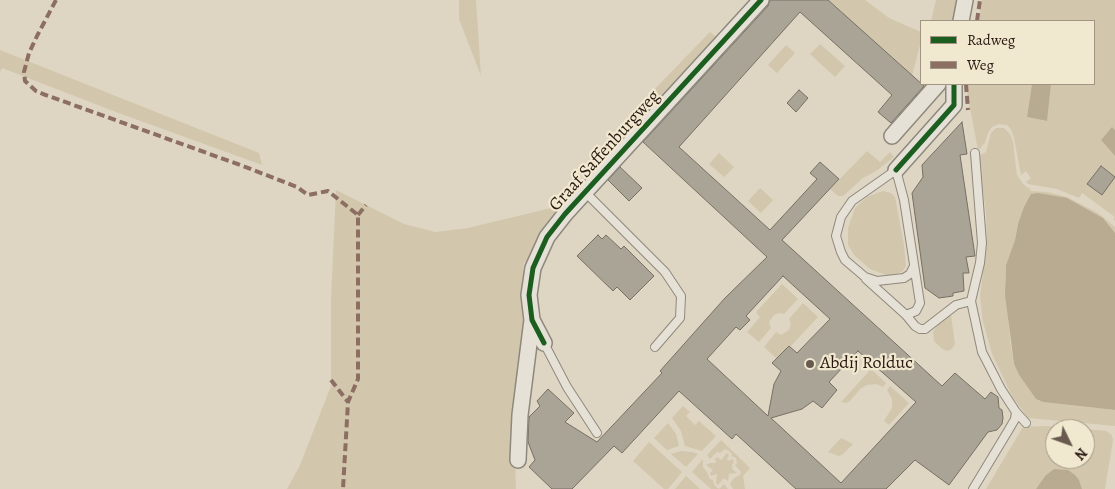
<!DOCTYPE html>
<style>
body{margin:0}
#map{position:relative;width:1115px;height:489px;overflow:hidden;background:#ded6c2;font-family:Alegreya,serif}
canvas{display:block}
.legend{position:absolute;left:920px;top:20px;width:175px;height:65px;box-sizing:border-box;background:#f1e8d0;border:1px solid #a19483;margin:0;padding:6px 9px;list-style:none;font-size:15px;color:#281710}
.legend li{display:flex;align-items:center;gap:10px;height:25px}
.legend b{width:25px;border:1px solid #a19483}
.north{position:absolute;left:1045px;top:419px;width:50px;height:50px;box-sizing:border-box;background:#f1e8d0;border:1px solid #a19483;border-radius:50%;rotate:132deg;font-size:14px;font-weight:700;line-height:20px;text-align:center;color:#281710}
.north::after{content:'';display:block;margin:auto;width:18px;height:22px;background:#685a4e;clip-path:polygon(50% 0,100% 100%,50% 72%,0 100%)}
</style>
<div id="map">
<canvas width="1115" height="489"></canvas>
<ul class="legend">
<li><b style="height:6px;background:#1b5e20"></b>Radweg</li>
<li><b style="height:6px;background:#8d6e63"></b>Weg</li>
</ul>
<div class="north">N</div>
</div>
<script>
const ctx = document.querySelector('canvas').getContext('2d');
ctx.lineJoin = 'round';
function fillPath(path, color) { ctx.fillStyle = color; ctx.fill(path, 'evenodd'); }
const toPath = rows => new Path2D(rows.map(r => 'M' + r).join(''));
function strokePath(path, color, width, dash) { ctx.strokeStyle = color; ctx.lineWidth = width; ctx.lineCap = dash ? 'butt' : 'round'; ctx.setLineDash(dash || []); ctx.stroke(path); }
function label(font, color, halo, rows, align = 'center') {
  ctx.font = font + ' Alegreya,serif'; ctx.lineWidth = 4.5; ctx.setLineDash([]); ctx.textBaseline = 'middle'; ctx.strokeStyle = halo; ctx.fillStyle = color; for (const [text, x, y, turn = 0] of rows) {
    ctx.save(); ctx.translate(x, y); ctx.rotate((+turn || 0) * Math.PI / 180); ctx.textAlign = isNaN(turn) ? turn : align; if (halo) ctx.strokeText(text, 0, 0); ctx.fillText(text, 0, 0); ctx.restore();
  }
}
fillPath(toPath([
 [459,0,476,0,481,76,459,19],
 [750,0,754,0,657,107,646,98,710,32,716,37],
 [828,0,865,0,889,18,921,32,921,41,912,76],
 [936,0,959,0,955,21,931,21],
 [982,0,1115,0,1115,130,1112,128,1101,140,1115,156,1115,221,1113,219,1115,217,1082,193,1079,198,1057,189,1028,184,1026,182,1031,178,1026,171,1021,175,1014,138,1011,129,1007,125,999,124,992,127,988,133,984,145,983,144,980,149,978,150,967,92,968,84,1032,84,1027,117,1046,121,1051,84,1094,84,1094,21,979,21],
 [820,44,845,66,835,77,810,54],
 [786,45,795,53,777,73,768,65],
 [0,50,259,153,262,165,116,112,2,68,0,72],
 [996,128,1004,128,1010,134,1013,142,1017,175,1023,184,1030,189,1031,191,1047,192,1067,197,1098,213,1115,227,1115,233,1103,218,1067,198,1018,223,1015,240,1006,265,1005,280,1010,340,1014,364,1019,375,1036,399,1043,402,1115,410,1115,426,1028,418,1012,396,992,354,983,322,980,296,987,242,986,213,978,156,986,152,991,133],
 [867,151,880,162,890,152,894,157,876,171,863,178,843,196,838,196,830,189],
 [719,153,734,167,724,177,709,164],
 [760,188,773,200,761,213,748,201],
 [336,190,404,224,435,232,468,228,568,204,531,260,524,262,523,270,527,274,529,321,515,458,516,489,287,489,300,465,331,386,331,299],
 [883,191,891,193,895,197,904,245,906,266,903,271,895,275,886,275,870,269,854,255,848,245,848,228,855,208,867,197],
 [782,284,798,299,784,314,780,313,774,315,769,322,771,328,759,342,747,332,760,317,756,312],
 [803,303,818,317,790,347,789,346,777,359,764,347,776,332,781,335,789,330,791,324,789,319],
 [951,315,955,344,952,349,948,351,942,349,934,341,933,332,938,324],
 [871,369,886,383,883,387,876,384,867,385,860,389,850,401,847,403,841,402],
 [890,386,909,403,889,425,884,421,892,408,892,399,887,390],
 [683,406,690,412,686,416,695,425,699,421,716,436,702,451,685,446,681,431,672,418],
 [668,423,676,434,679,446,667,450,654,438],
 [1045,426,1084,429,1055,429,1055,459,1085,459,1085,429,1106,431,1111,434,1113,440,1105,489,1082,489,1079,480,1045,476,1036,489,986,489,1023,427],
 [841,438,853,444,843,454,839,456,828,452],
 [721,440,750,468,743,476,745,489,733,489,730,484,734,478,740,475,741,472,735,465,737,463,736,458,731,456,732,454,729,451,725,449,720,453,717,452,710,459,707,455],
 [649,442,682,472,668,489,664,489,633,461],
 [681,451,692,452,698,454,686,467,671,454],
 [727,453,729,455,727,459,728,461,733,459,734,461,731,467,733,466,732,469,737,473,729,474,728,481,724,478,718,485,716,483,717,474,711,476,710,473,713,470,706,465,710,463,716,463,715,459,717,457,721,460],
 [703,459,703,467,707,472,710,479,713,480,714,485,719,489,724,484,728,489,711,489,692,472],
 [686,476,700,489,675,489]
]), '#d2c7ad');
fillPath(toPath([
 [1032,84,1051,84,1047,121,1027,117],
 [1112,127,1115,130,1115,156,1101,140],
 [1038,193,1067,198,1103,218,1115,233,1115,410,1043,402,1036,399,1019,375,1014,364,1005,295,1006,265,1015,240,1018,224,1024,207,1031,194],
 [1054,469,1068,470,1075,475,1079,480,1082,489,1036,489,1045,476]
]), '#b8ab92');
const building = toPath([
 [770,0,828,0,924,86,891,123,878,112,892,95,800,12,679,147,770,230,817,179,810,173,820,162,839,179,782,240,942,386,955,373,985,399,991,392,998,397,999,408,1002,410,1003,418,1002,424,997,430,988,432,949,485,915,460,886,489,796,489,736,434,732,439,679,391,622,453,614,446,572,489,552,489,529,467,535,460,528,442,529,417,540,406,537,401,548,389,574,413,565,422,597,442,662,373,660,371,725,298,767,257,643,142,768,6,770,0],
 [783,276,830,319,797,353,789,346,772,363,781,371,774,384,768,416,707,359,736,327,740,330,750,320,746,316,783,276],
 [858,351,916,402,841,483,771,418,802,409,813,401,822,408,837,390,829,382,858,351],
 [799,90,808,98,796,112,787,103,799,90],
 [962,122,967,154,960,155,975,256,966,257,969,273,963,273,964,291,953,293,953,296,939,298,925,288,912,193,923,177,922,165,962,122],
 [1101,166,1115,177,1102,195,1087,184,1101,166],
 [620,167,642,188,629,201,608,180,620,167],
 [598,235,602,239,606,235,621,249,624,246,654,276,630,300,617,287,613,291,577,256,598,235]
]);
fillPath(building, '#aaa497');
strokePath(building, '#766f64', 1);
const service = toPath([
 [975,153,982,243,980,263,971,301,982,352,1001,389,1016,412,1026,423],
 [586,193,665,272,681,296,680,318,655,347],
 [866,279,906,315,915,326,920,329,925,329,956,305,971,301],
 [906,315,916,311,920,303,904,200,896,170,852,201,841,217,836,236,841,252,845,260,865,277,877,281,904,278,910,274,914,266],
 [544,343,567,387,597,433],
 [973,489,1008,431,1015,419,1016,412]
]);
const minor = toPath([
 [961,21,965,0],
 [892,136,938,84],
 [896,170,954,105,954,84],
 [544,343,532,320,529,295,533,268,547,237,565,214,761,0],
 [518,460,520,415,532,320]
]);
strokePath(service, '#8f887d', 10);
strokePath(minor, '#8f887d', 18);
strokePath(service, '#e5e1d7', 8);
strokePath(minor, '#e5e1d7', 15);
strokePath(toPath([
 [56,0,37,36,29,53,24,72,25,81,36,91,43,94,243,166,297,187,308,195,328,191,358,215,358,379,348,402,343,489],
 [977,21,980,0],
 [966,84,968,110],
 [358,215,366,205],
 [331,380,348,402]
]), '#8d6e63', 4, [8, 4]);
strokePath(toPath([
 [896,170,954,105,954,84],
 [544,343,532,320,529,295,533,268,547,237,565,214,761,0]
]), '#1b5e20', 5);
for (const [x, y, r, color] of [
 [810,364,5,"#685a4e"]
]) { const dot = new Path2D(); dot.arc(x, y, r, 0, 2 * Math.PI); ctx.fillStyle = color; ctx.fill(dot); strokePath(dot, '#f1e8d0', 2); }
label('18px', '#281710', '#f1e8d0', [
 ["Graaf Saffenburgweg",605,151,-48]
]);
label('18px', '#281710', '#f1e8d0', [
 ["Abdij Rolduc",820,364]
], 'left');
</script>
